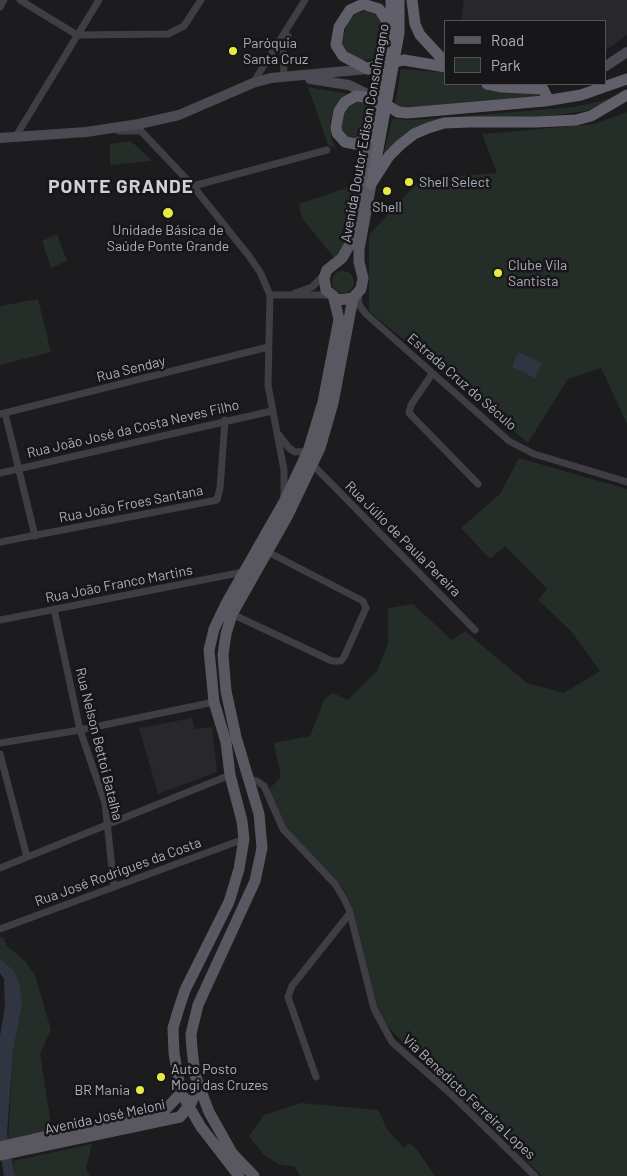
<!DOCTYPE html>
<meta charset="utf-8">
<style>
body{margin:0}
#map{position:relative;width:627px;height:1176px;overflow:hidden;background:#1c1b1d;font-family:Barlow,sans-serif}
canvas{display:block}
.legend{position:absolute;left:444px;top:20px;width:162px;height:65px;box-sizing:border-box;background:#171618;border:1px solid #54535a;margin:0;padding:6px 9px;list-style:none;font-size:15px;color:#afaebc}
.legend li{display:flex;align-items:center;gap:10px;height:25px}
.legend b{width:25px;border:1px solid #54535a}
</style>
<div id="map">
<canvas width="627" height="1176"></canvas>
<ul class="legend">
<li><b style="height:6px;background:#595861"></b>Road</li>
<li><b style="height:14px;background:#252d28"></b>Park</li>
</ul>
</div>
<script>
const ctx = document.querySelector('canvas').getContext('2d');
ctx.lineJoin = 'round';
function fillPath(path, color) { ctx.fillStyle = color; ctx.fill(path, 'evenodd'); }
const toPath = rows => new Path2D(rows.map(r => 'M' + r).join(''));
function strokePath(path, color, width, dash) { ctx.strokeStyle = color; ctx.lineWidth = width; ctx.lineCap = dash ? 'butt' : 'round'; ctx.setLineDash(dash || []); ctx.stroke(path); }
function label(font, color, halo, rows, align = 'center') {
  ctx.font = font + ' Barlow,sans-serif'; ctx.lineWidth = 5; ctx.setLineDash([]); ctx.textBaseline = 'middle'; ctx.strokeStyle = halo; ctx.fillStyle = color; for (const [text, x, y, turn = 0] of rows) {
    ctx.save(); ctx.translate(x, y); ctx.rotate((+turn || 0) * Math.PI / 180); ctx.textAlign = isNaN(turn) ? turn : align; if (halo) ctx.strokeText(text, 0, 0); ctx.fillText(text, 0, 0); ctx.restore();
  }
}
fillPath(toPath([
 [464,0,627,0,627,35,606,50,606,21,461,21],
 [192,718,195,729,212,727,217,772,158,794,139,728]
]), '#28272a');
fillPath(toPath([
 [366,11,373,12,381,22,381,40,378,58,355,61,340,43,349,21,357,13],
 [401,69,440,72,446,74,446,84,475,84,494,90,541,92,540,99,403,108,395,105],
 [308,87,349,94,333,114,330,122,331,138,336,149,328,145],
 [627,95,586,111,548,116,473,118,408,132,386,150,383,156,392,119,415,120,574,107],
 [357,100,368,103,365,121,369,122,367,134,362,139,351,141,341,133,340,120,347,106],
 [627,112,627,424,601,368,568,379,528,443,369,311,369,235,419,181,431,184,461,176,497,173,482,134,594,124],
 [131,141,152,161,110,165,110,144],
 [355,185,346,241,335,259,302,218,299,204],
 [57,234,67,261,51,268,42,241],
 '332 282a11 11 0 1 1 22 0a11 11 0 1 1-22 0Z',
 [38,299,51,352,0,365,0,306],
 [519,458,627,489,627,1176,542,1176,406,1046,381,1019,373,1000,352,906,342,887,281,822,269,789,281,777,274,743,310,736,325,698,333,693,348,700,377,671,388,644,388,608,413,604,452,640,465,631,527,683,564,693,600,671,571,631,538,600,547,589,505,546,490,559,461,528,500,494],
 [0,937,3,937,7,946,25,961,35,975,51,1030,40,1054,52,1130,8,1140,13,1051,22,1006,0,959],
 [301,1103,378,1110,387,1129,404,1148,410,1143,418,1151,435,1176,300,1176,295,1167,278,1164,264,1155,249,1136,264,1115],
 [92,1144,86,1169,90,1176,15,1176,13,1161]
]), '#252d28');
fillPath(toPath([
 [518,352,542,363,535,378,512,367],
 [0,959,14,971,20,986,22,1006,13,1051,7,1134,15,1176,4,1176,0,1150,0,1036,5,1006,4,979,0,973]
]), '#313441');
strokePath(toPath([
 [20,0,77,35],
 [0,7,4,0],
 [77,35,168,34,184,26,201,0],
 [284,77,283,49,288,36],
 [253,83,305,0],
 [139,124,141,131,193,186,249,256,260,272,270,295,268,385,284,470,284,497],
 [119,131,141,131],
 [16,136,99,0],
 [193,186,327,150],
 [295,293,312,287,324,275],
 [358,294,359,305,366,314,509,441,534,454,627,482],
 [270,295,329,295],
 [432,374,411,405,409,413,478,484],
 [5,413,35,536],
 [0,414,268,347],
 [279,435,289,448,295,452,308,451],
 [313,465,475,630],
 [0,473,272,411],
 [0,542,217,500,220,488,225,420],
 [54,609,80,730,105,803,114,887],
 [232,614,332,661,341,661,344,657,366,608,363,601,266,551],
 [0,620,243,572],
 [0,743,80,730,214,702],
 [0,754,27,857],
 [249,780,257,781,264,786,283,829,335,884,343,897,349,909,374,1009,392,1042,451,1094,535,1176],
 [0,868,230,775],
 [0,929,244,839],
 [316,1077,288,997,292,986,350,913]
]), '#3f3e44', 7);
strokePath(toPath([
 [606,66,627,52],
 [310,79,349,85,373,97],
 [0,138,86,132,139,124,179,115,253,83,271,78,368,69]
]), '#4b4a52', 10);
strokePath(toPath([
 [370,139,350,244,342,258,327,270,324,278,326,290,338,300,353,298,361,289,363,278,359,262,359,249,371,184],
 [0,1147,166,1109,181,1093],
 [0,1155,180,1117,191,1103,199,1085],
 [239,1176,201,1127,181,1093,174,1053,173,1028,178,1011,185,990,229,902,239,869,244,839,242,821,230,775,226,742,214,702,209,650,214,629,227,602,284,502,308,451,323,402,339,319,334,299],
 [254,1176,232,1153,209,1112,195,1075,192,1049,191,1034,198,1005,255,881,262,848,259,814,236,737,226,691,223,655,226,634,232,614,288,515,320,448,333,403,353,298]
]), '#595861', 11);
strokePath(toPath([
 [412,0,415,24,420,35,446,63],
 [404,60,446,67],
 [372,67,368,69,343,56,336,45,339,27,350,10,363,4,379,9,390,26],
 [487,84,502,87,543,89,547,97,545,101],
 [375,98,356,96,345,102,339,111,336,127,337,133,345,142,355,144,370,139,391,28,391,0],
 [398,112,407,113,545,101,581,95,627,79],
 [373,177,399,33,399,0],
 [371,184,389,156,400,145,414,134,428,128,444,123,470,122,537,122,576,120,591,116,627,95]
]), '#61606a', 11);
strokePath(toPath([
 [372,67,404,60],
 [375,98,398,112]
]), '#61606a', 11);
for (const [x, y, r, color] of [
 [233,51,5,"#e7e946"],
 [409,182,5,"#e7e946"],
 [387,191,5,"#e7e946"],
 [168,213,6,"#e7e946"],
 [498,273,5,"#e7e946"],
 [161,1077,5,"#e7e946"],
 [140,1090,5,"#e7e946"]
]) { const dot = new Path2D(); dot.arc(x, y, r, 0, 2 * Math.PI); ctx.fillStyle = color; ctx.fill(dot); strokePath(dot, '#171618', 2); }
label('14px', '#afaebc', '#171618', [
 ["Paróquia",243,43],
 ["Santa Cruz",243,59],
 ["Shell Select",419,182],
 ["Shell",387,207,"center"],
 ["Unidade Básica de",168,230,"center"],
 ["Saúde Ponte Grande",168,246,"center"],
 ["Clube Vila",508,265],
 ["Santista",508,281],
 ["Auto Posto",171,1069],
 ["Mogi das Cruzes",171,1085],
 ["BR Mania",130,1090,"right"]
], 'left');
label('14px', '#afaebc', '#171618', [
 ["Avenida Doutor Edison Consolmagno",365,133,-80],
 ["Rua Senday",131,369,-14],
 ["Estrada Cruz do Século",462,382,41],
 ["Rua João José da Costa Neves Filho",133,429,-13],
 ["Rua João Froes Santana",131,504,-11],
 ["Rua Júlio de Paula Pereira",403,539,45],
 ["Rua João Franco Martins",119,584,-11],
 ["Rua Nelson Bettoi Batalha",99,744,76],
 ["Rua José Rodrigues da Costa",118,872,-20],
 ["Via Benedicto Ferreira Lopes",469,1097,43],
 ["Avenida José Meloni",105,1117,-12]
]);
ctx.letterSpacing = '1px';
label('bold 19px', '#d0cfd8', '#171618', [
 ["PONTE GRANDE",121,187]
]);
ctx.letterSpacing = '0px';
</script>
